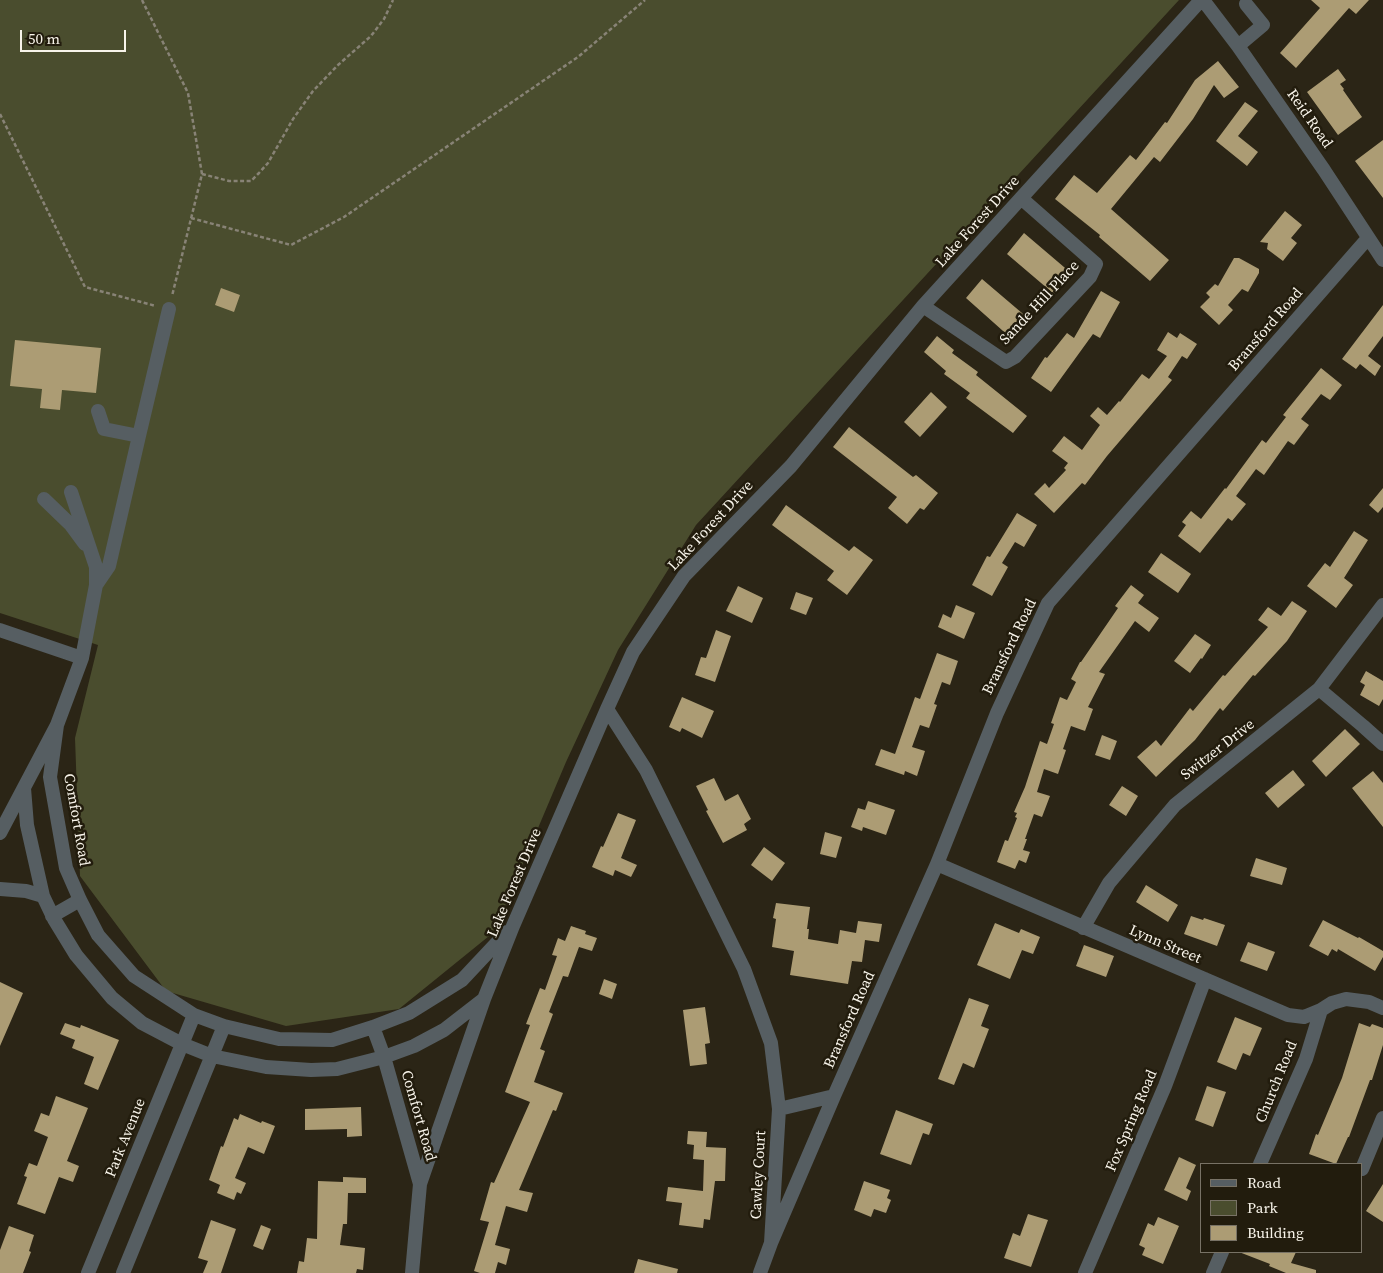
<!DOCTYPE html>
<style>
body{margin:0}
#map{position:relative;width:1383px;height:1273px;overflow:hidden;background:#2b2516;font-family:"Source Serif 4",serif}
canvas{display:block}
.legend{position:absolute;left:1200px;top:1163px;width:162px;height:90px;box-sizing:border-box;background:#221c0d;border:1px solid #787265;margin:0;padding:6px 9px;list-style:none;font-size:15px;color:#f8f4ea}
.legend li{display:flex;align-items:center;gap:10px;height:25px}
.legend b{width:25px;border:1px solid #787265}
.scale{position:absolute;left:20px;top:30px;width:106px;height:22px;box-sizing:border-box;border:2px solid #f8f4ea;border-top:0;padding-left:6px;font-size:15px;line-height:18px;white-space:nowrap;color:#f8f4ea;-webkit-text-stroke:4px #221c0d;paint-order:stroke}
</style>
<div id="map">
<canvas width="1383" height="1273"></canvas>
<ul class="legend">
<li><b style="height:6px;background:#565e62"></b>Road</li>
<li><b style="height:14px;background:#4a4d2e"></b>Park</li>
<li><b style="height:14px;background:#ac9c74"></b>Building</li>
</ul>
<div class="scale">50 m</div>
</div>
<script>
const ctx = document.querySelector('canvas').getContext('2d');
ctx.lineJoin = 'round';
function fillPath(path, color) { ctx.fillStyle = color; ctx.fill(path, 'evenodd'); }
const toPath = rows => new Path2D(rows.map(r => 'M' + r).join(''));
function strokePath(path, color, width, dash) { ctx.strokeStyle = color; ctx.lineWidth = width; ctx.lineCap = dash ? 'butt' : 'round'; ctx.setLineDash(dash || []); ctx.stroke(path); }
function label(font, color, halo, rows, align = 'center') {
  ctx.font = font + ' "Source Serif 4",serif'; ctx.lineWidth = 5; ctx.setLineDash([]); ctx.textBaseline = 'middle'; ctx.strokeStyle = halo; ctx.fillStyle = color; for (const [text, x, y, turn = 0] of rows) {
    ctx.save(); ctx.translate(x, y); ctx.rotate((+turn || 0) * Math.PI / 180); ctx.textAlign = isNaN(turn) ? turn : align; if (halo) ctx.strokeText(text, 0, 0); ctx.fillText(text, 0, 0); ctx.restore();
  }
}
fillPath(toPath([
 [0,0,1179,0,696,525,618,650,566,762,494,932,399,1009,286,1026,166,991,80,876,75,738,98,645,0,613]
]), '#4a4d2e');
fillPath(toPath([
 [1311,0,1369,0,1356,14,1349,8,1296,68,1280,53,1320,8],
 [1218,61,1239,87,1224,98,1214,85,1193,119,1160,162,1154,157,1111,209,1169,260,1150,281,1099,237,1100,235,1055,199,1074,175,1097,193,1130,155,1136,160,1165,122,1167,123,1195,80],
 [1338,69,1346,80,1340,84,1344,89,1343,90,1362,117,1338,135,1307,92],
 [1245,102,1258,111,1238,136,1258,152,1247,166,1216,141],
 [1383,140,1383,198,1355,161],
 [1285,211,1302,225,1291,238,1297,243,1283,261,1267,249,1268,243,1260,242],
 [1024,233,1071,273,1054,294,1007,254],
 [1234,258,1239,258,1259,269,1259,273,1248,292,1242,289,1228,305,1233,310,1219,325,1200,307,1210,297,1206,293,1215,284,1218,286],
 [982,279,1029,319,1012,339,966,298],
 [221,288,240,295,234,312,215,305],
 [1101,291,1120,302,1100,338,1093,334,1051,392,1031,378,1045,357,1047,358,1067,333,1074,338],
 [1383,305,1383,336,1368,356,1381,366,1375,376,1360,364,1356,369,1342,359],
 [1168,332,1177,338,1180,333,1197,344,1187,359,1182,356,1168,377,1172,380,1107,456,1085,485,1082,483,1054,513,1034,494,1045,483,1049,488,1066,470,1064,468,1068,463,1052,451,1064,436,1082,450,1100,425,1090,416,1098,407,1107,415,1119,401,1120,402,1142,374,1149,379,1167,356,1157,350],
 [937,336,954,350,952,353,978,372,976,375,1027,416,1013,433,966,398,970,393,944,374,946,371,924,352],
 [15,340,101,348,96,393,62,390,60,410,40,408,42,389,10,386],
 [1321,368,1342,385,1330,400,1321,394,1301,419,1309,425,1294,445,1288,441,1264,475,1256,469,1236,496,1246,504,1232,521,1228,518,1200,553,1178,536,1186,525,1182,522,1191,511,1201,519,1225,488,1226,489,1262,440,1266,443,1286,417,1283,415],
 [931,392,947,407,920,437,904,422],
 [849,427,913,477,916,475,938,493,924,510,920,508,907,524,888,508,897,497,833,447],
 [1383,488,1383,507,1378,513,1369,505],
 [786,505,849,551,854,546,873,560,847,595,827,580,834,571,772,525],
 [1017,513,1037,525,1024,547,1015,542,1002,563,1008,567,992,596,972,585,987,556,990,557],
 [1354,531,1368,540,1344,578,1353,585,1336,608,1307,586,1325,563,1330,567],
 [1161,553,1191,574,1178,593,1148,572],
 [1131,585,1144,595,1138,603,1159,618,1149,632,1135,621,1099,672,1105,674,1088,707,1093,709,1085,731,1071,726,1063,749,1066,750,1058,774,1044,769,1037,792,1050,796,1042,817,1034,814,1025,839,1027,839,1023,850,1030,852,1026,863,1019,860,1015,869,997,862,1005,840,1008,841,1017,818,1015,817,1017,813,1014,812,1025,787,1040,741,1047,744,1054,724,1051,723,1060,697,1067,700,1076,682,1071,679,1080,662,1081,662,1118,608,1115,606],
 [738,586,763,598,752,623,726,611],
 [796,592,813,598,806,615,790,609],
 [1292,601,1307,611,1287,641,1255,676,1253,675,1223,711,1220,708,1195,740,1156,777,1137,757,1156,740,1161,746,1190,708,1193,711,1223,675,1225,676,1268,627,1258,620,1268,607,1281,616],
 [956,605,975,613,964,639,938,627,943,614,951,618],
 [716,630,731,636,715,682,695,675,701,657,706,658],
 [1195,634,1211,645,1202,659,1201,658,1190,673,1174,661],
 [937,653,958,661,950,685,942,682,934,704,937,705,929,728,920,725,912,747,925,751,917,776,905,771,904,775,875,765,881,749,895,754,915,697,920,699],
 [1366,671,1383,681,1383,699,1379,706,1360,695,1365,685,1360,682],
 [682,697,714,711,702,738,682,728,680,732,669,727],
 [1345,729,1360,744,1326,777,1312,761],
 [1102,735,1117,741,1110,760,1095,755],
 [1293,770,1305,785,1278,808,1265,793],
 [1373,771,1383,783,1383,827,1352,788],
 [714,778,725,801,738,794,751,819,744,824,747,830,723,843,706,811,708,810,696,786],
 [1122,786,1138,796,1126,816,1109,805],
 [868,801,895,810,886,835,863,827,862,831,851,827,858,808,865,810],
 [618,813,636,820,621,858,637,865,631,877,615,870,613,876,592,867,601,846,603,847],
 [825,832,842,837,836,858,820,854],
 [764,847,785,863,772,881,751,865],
 [1256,858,1287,868,1282,885,1250,876],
 [1146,885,1178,905,1168,922,1136,902],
 [776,903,810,907,807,929,809,929,808,939,838,944,840,930,856,933,858,921,882,924,879,942,865,940,862,962,852,961,848,984,790,975,794,951,772,947,776,919,773,918],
 [1191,916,1203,920,1204,918,1225,925,1217,946,1184,934],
 [1323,920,1358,938,1359,937,1383,951,1383,957,1375,971,1338,949,1337,952,1332,949,1328,956,1309,946],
 [995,923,1019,933,1021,929,1040,937,1033,954,1022,950,1010,979,977,965],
 [571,926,586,931,585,934,597,938,592,951,579,947,568,977,563,976,549,1012,553,1014,540,1049,545,1051,534,1082,563,1093,556,1111,553,1110,519,1190,533,1193,527,1212,506,1206,495,1245,510,1249,506,1265,498,1262,495,1273,480,1273,474,1271,489,1222,480,1220,491,1182,494,1183,530,1102,505,1092,530,1025,526,1024,540,988,545,990,557,956,552,955,558,938,565,941],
 [1248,942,1275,952,1267,971,1240,961],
 [1084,945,1114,956,1106,977,1076,966],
 [604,979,617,984,612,999,599,994],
 [0,982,23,993,0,1046],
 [969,998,989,1005,981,1026,989,1029,974,1068,963,1063,954,1085,938,1079],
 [705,1007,710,1043,705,1044,707,1064,690,1066,683,1010],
 [1235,1017,1262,1028,1250,1056,1243,1053,1236,1070,1217,1062],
 [65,1023,80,1028,81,1025,119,1040,98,1090,84,1084,94,1057,72,1048,75,1040,60,1034],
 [1359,1023,1370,1027,1372,1024,1383,1028,1383,1045,1372,1080,1370,1080,1349,1137,1348,1137,1336,1164,1309,1154,1316,1134,1318,1135,1342,1078],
 [1207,1086,1226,1092,1213,1127,1195,1120],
 [56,1096,88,1108,67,1161,79,1166,73,1182,59,1177,45,1214,17,1204,27,1177,24,1176,29,1163,37,1166,48,1137,34,1131,41,1113,49,1116],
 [361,1107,362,1136,347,1137,347,1129,305,1130,305,1109],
 [896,1110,933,1124,929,1135,923,1133,911,1165,880,1154],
 [240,1114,261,1123,262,1121,275,1126,264,1154,248,1147,235,1178,246,1183,241,1194,237,1192,234,1200,217,1193,220,1185,209,1180,221,1146,223,1147,234,1118,238,1120],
 [688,1131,707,1132,706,1147,726,1148,725,1181,715,1181,710,1220,704,1219,703,1228,679,1225,682,1203,666,1201,668,1187,703,1191,704,1160,693,1159,694,1145,687,1144],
 [1179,1157,1196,1165,1186,1188,1191,1191,1187,1201,1164,1190],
 [343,1177,366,1178,366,1193,348,1193,347,1224,343,1224,340,1245,365,1248,363,1270,357,1269,356,1273,297,1273,299,1261,304,1262,307,1238,317,1239,318,1181,343,1182],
 [864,1181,890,1190,887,1198,891,1200,886,1213,874,1209,871,1217,854,1210],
 [1383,1184,1383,1222,1366,1211],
 [1028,1214,1048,1220,1031,1267,1004,1258,1013,1233,1020,1236],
 [1158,1217,1179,1226,1163,1264,1142,1255,1145,1248,1139,1245,1148,1223,1154,1226],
 [211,1220,236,1229,221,1273,203,1273,208,1261,198,1258],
 [261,1225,271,1229,263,1250,253,1246],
 [9,1226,34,1235,29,1251,31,1252,23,1273,0,1273,0,1250],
 [1239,1252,1296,1252,1291,1263,1316,1270,1316,1273,1286,1273,1269,1266,1270,1264],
 [638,1259,678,1269,677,1273,634,1273]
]), '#ac9c74');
strokePath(toPath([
 [142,0,188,93,202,174,172,296],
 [0,114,85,287,156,306],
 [202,174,229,181,251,181,259,173,268,163,293,119,313,91,338,65,371,36,384,19,393,0],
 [191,218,291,245,344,217,578,57,645,0]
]), '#888376', 2.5, [4, 2.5]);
strokePath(toPath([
 [1203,0,1238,46,1324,170,1383,260],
 [1238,46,1263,25,1246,4],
 [923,306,1006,362,1015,357,1090,277,1096,264,1021,198],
 [139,436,169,309],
 [44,499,71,525,85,544],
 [96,585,109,566,139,436,104,429,98,411],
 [0,630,82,658],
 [1319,689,1363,726,1383,744],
 [607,709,646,770,744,969,771,1043,779,1109,771,1243],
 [57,725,50,777,66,868,80,900,98,935,134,976,194,1015,224,1026,279,1039,332,1040,373,1027,409,1013,462,980,507,932],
 [24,788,27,825,43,896,54,919,76,955,112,998,142,1023,182,1044,212,1056,266,1067,311,1070,337,1069,384,1057,414,1046,444,1030,484,999],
 [0,833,57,725,82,658,96,585,96,567,71,492],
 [937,864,1288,1015,1304,1017,1321,1010,1332,1003,1346,999,1369,1002,1383,1008],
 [0,889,26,891,43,896],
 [52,916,80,900],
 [1083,928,1109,883,1175,805,1319,689,1383,605],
 [373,1027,384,1057,420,1184],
 [779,1109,834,1096,937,864,997,713,1048,603,1368,238],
 [1260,1164,1306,1059,1321,1010],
 [1362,1169,1383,1118],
 [88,1273,194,1015],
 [123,1273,224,1026],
 [412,1273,420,1184,484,999,513,926,607,709,633,652,684,576,791,466,923,306,1201,0],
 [760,1273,771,1243,834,1096],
 [1085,1273,1165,1086,1205,979],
 [1213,1273,1222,1252]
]), '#565e62', 14);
label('15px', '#f8f4ea', '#221c0d', [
 ["Reid Road",1309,119,55],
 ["Lake Forest Drive",978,222,-48],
 ["Sande Hill Place",1040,303,-47],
 ["Bransford Road",1266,330,-49],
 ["Lake Forest Drive",711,526,-47],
 ["Bransford Road",1010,647,-64],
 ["Switzer Drive",1218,750,-38],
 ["Comfort Road",76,820,80],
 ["Lake Forest Drive",515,883,-67],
 ["Lynn Street",1165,945,23],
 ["Bransford Road",850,1020,-66],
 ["Church Road",1277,1082,-68],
 ["Comfort Road",418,1116,74],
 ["Fox Spring Road",1132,1121,-67],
 ["Park Avenue",126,1138,-68],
 ["Cawley Court",759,1175,-87]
]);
</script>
